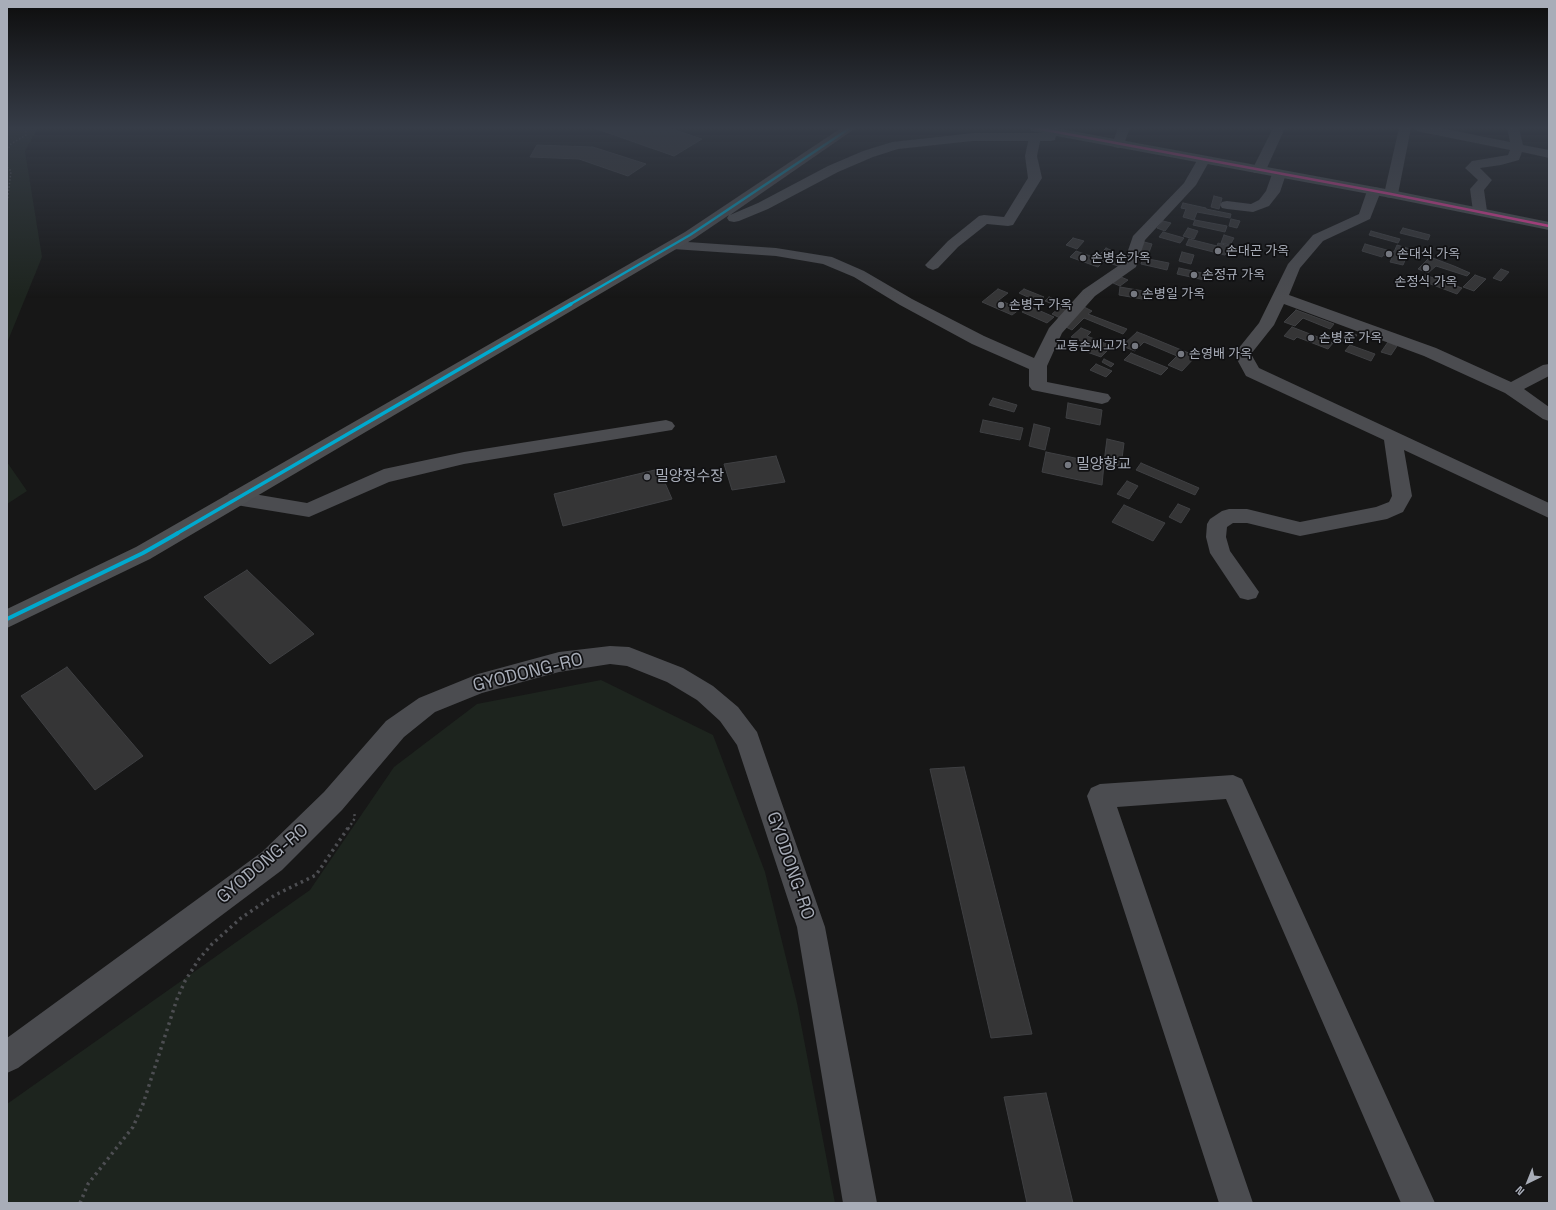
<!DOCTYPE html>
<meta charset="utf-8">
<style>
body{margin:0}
#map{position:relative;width:1556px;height:1210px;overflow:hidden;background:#171717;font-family:"Space Grotesk",sans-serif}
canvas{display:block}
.frame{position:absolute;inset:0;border:8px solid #a8adb8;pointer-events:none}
.north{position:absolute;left:1508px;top:1162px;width:40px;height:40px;-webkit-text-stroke:3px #111113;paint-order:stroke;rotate:223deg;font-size:11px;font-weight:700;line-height:16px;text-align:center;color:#a8adb8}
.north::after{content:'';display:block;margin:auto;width:14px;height:18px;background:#a8adb8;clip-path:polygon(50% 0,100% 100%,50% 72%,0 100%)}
</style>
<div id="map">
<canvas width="1556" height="1210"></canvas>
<div class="frame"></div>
<div class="north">N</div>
</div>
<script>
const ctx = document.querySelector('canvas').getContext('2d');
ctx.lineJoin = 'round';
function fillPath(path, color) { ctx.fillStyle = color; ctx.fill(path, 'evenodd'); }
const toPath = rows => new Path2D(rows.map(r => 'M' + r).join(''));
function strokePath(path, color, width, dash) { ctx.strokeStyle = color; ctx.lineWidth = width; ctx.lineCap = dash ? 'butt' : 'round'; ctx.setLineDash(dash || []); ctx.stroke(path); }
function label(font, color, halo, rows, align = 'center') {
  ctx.font = font + ' "Space Grotesk","Noto Sans KR",sans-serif'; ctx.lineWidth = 3.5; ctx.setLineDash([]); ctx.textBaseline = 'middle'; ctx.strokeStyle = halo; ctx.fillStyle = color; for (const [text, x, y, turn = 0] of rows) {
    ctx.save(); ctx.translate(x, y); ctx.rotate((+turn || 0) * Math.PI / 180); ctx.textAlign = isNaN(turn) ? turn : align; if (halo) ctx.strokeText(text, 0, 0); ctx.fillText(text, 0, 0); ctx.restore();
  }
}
fillPath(toPath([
 [7,128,38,128,25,151,42,257,7,343],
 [7,462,27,491,7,504],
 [601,680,713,735,765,872,797,1003,835,1203,7,1203,7,1104,310,890,394,767,477,704]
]), '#1d241e');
const building = toPath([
 [594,128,669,128,702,139,674,156,594,128],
 [537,145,593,147,646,164,628,176,579,159,530,157,537,145],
 [1214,196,1222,198,1219,209,1211,207,1214,196],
 [1183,203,1206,208,1206,209,1231,214,1230,218,1197,212,1194,220,1183,217,1186,209,1181,208,1183,203],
 [1231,219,1240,221,1237,228,1229,226,1231,219],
 [1195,220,1227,226,1225,232,1193,225,1195,220],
 [1163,221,1171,223,1165,231,1157,228,1163,221],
 [1188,228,1198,231,1194,239,1183,236,1188,228],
 [1403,228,1430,235,1428,240,1400,233,1403,228],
 [1371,231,1400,239,1398,243,1369,235,1371,231],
 [1163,232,1184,238,1180,243,1159,237,1163,232],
 [1224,235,1234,238,1230,245,1221,243,1224,235],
 [1073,238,1084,241,1077,249,1066,245,1073,238],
 [1189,239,1217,246,1218,243,1229,246,1225,255,1186,245,1189,239],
 [1144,242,1152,244,1148,255,1140,253,1144,242],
 [1365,244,1394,252,1397,245,1410,249,1403,265,1390,262,1392,258,1383,255,1382,257,1362,251,1365,244],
 [1106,248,1115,252,1110,257,1122,261,1118,266,1104,261,1098,267,1070,257,1076,251,1096,258,1106,248],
 [1182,252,1194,255,1191,264,1179,261,1182,252],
 [1430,257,1454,266,1470,273,1467,276,1436,266,1428,273,1418,269,1430,257],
 [1143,258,1169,263,1167,270,1141,264,1143,258],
 [1179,268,1211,275,1209,281,1177,274,1179,268],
 [1501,269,1509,272,1501,281,1493,278,1501,269],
 [1425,275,1462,288,1457,294,1420,280,1425,275],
 [1475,275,1486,279,1474,291,1463,287,1475,275],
 [1121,277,1128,280,1120,286,1113,283,1121,277],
 [1120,287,1149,292,1148,300,1119,295,1120,287],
 [998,289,1008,293,999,300,1020,309,1012,315,982,302,998,289],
 [1024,289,1044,297,1034,306,1025,302,1030,298,1019,293,1024,289],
 [1049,297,1069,305,1065,309,1045,301,1049,297],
 [1029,306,1054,317,1047,323,1022,312,1029,306],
 [1084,307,1092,311,1088,314,1127,329,1123,334,1084,318,1072,330,1064,326,1084,307],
 [1059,308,1068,311,1060,318,1052,314,1059,308],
 [1296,310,1334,324,1330,329,1303,318,1295,326,1284,322,1296,310],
 [1292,327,1333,343,1328,349,1297,337,1294,340,1284,336,1292,327],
 [1081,328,1091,332,1087,336,1112,346,1101,357,1087,352,1093,346,1071,337,1081,328],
 [1347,331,1357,335,1350,344,1340,340,1347,331],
 [1137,332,1145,335,1196,356,1182,371,1168,365,1177,356,1144,342,1135,351,1122,346,1137,332],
 [1388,342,1397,346,1391,355,1381,352,1388,342],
 [1350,345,1375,354,1371,361,1345,351,1350,345],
 [1131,353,1168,368,1161,375,1124,360,1131,353],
 [1104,359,1114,364,1111,367,1102,362,1104,359],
 [1096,364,1112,371,1106,377,1090,370,1096,364],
 [993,398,1017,405,1014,412,989,405,993,398],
 [1068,403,1102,410,1100,425,1066,418,1068,403],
 [983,420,1023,428,1020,440,980,432,983,420],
 [1034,424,1050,428,1045,450,1029,446,1034,424],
 [1107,439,1124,443,1121,466,1104,462,1107,439],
 [1046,452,1104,464,1102,485,1042,472,1046,452],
 [776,456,785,482,732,490,724,464,776,456],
 [1141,463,1199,488,1195,495,1136,470,1141,463],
 [659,469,672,499,563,526,554,494,659,469],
 [1127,481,1138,486,1129,499,1117,494,1127,481],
 [1178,504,1190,509,1181,523,1169,517,1178,504],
 [1124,505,1165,523,1153,541,1112,522,1124,505],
 [247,570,314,634,270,664,204,597,247,570],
 [67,667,143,756,95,790,21,696,67,667],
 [964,767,1032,1034,991,1038,930,769,964,767],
 [1046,1093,1073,1203,1027,1203,1004,1097,1046,1093]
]);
fillPath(building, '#353536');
strokePath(building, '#3f4043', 1);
strokePath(toPath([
 [7,151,11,144,26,135,26,131,22,128],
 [7,167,11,171,7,204]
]), '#4d4e52', 1.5, [1.5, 2]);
strokePath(toPath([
 [348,829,355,818,354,812]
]), '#4d4e52', 2.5, [2, 3]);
strokePath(toPath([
 [80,1203,88,1184,133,1127,143,1104,177,999,185,981,199,959,212,944,241,918,275,895,316,875,348,828]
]), '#4d4e52', 3.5, [2.5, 4]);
fillPath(toPath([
 [1118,128,1130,128,1124,144,1122,147,1118,148,1114,147,1112,144,1118,128],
 [1273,128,1285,128,1266,170,1264,173,1254,173,1252,170,1273,128],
 [1399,128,1411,128,1398,194,1396,197,1391,198,1386,197,1384,194,1399,128],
 [1415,128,1441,128,1510,142,1507,128,1519,128,1523,145,1549,150,1549,158,1522,152,1519,160,1501,165,1480,168,1492,180,1484,190,1487,211,1485,214,1480,215,1475,214,1473,211,1470,189,1478,180,1465,168,1472,161,1508,155,1510,150,1421,132,1417,131,1415,128],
 [1035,133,1039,134,1041,137,1037,156,1042,178,1013,225,1008,226,987,224,958,247,938,268,933,270,928,268,925,265,928,262,948,241,979,216,984,215,1004,217,1028,178,1025,156,1029,137,1031,134,1035,133],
 [1204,156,1209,157,1210,160,1196,185,1145,240,1136,267,1095,296,1062,333,1047,366,1047,382,1108,394,1111,398,1108,402,1102,404,1032,390,1029,386,1029,369,972,344,900,305,854,277,823,264,776,256,673,249,668,248,666,245,668,242,673,241,776,248,832,257,864,271,912,299,984,336,1034,358,1049,328,1083,290,1124,262,1133,236,1184,183,1199,157,1204,156],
 [1279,170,1284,171,1286,174,1280,192,1269,206,1253,212,1227,209,1222,208,1220,205,1222,202,1227,201,1251,204,1259,200,1266,191,1272,174,1274,171,1279,170],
 [1374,187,1379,188,1381,191,1370,219,1323,241,1300,268,1289,295,1436,348,1511,382,1543,365,1549,364,1549,376,1524,389,1549,407,1549,421,1543,419,1505,393,1424,356,1284,304,1274,325,1251,354,1259,368,1549,503,1549,518,1404,450,1412,496,1403,512,1387,519,1300,536,1247,523,1233,523,1227,527,1226,537,1230,551,1259,592,1256,598,1248,600,1240,598,1210,553,1206,537,1207,524,1210,519,1222,511,1229,509,1247,509,1300,522,1376,507,1389,502,1392,496,1384,440,1246,376,1234,354,1259,323,1288,264,1313,235,1359,214,1367,191,1369,188,1374,187],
 [666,420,672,422,675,426,672,430,464,464,389,482,309,517,236,505,229,503,226,498,229,493,236,491,307,503,384,469,464,452,666,420],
 [610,646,629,647,683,668,713,686,738,707,757,732,825,927,877,1203,843,1203,797,927,737,745,720,721,697,700,667,682,627,666,610,664,559,672,482,693,435,712,404,737,342,810,282,870,18,1068,7,1073,7,1038,262,852,324,792,386,721,419,698,478,674,559,652,610,646],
 [1233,775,1242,779,1435,1203,1401,1203,1226,799,1117,807,1253,1203,1219,1203,1087,796,1091,788,1100,784,1233,775]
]), '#4b4c50');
fillPath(toPath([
 [841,128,856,128,730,215,758,203,828,166,863,151,892,142,973,133,1043,133,1031,131,1029,128,1056,128,1391,190,1549,222,1549,230,1391,198,1056,136,1055,140,1051,141,973,141,898,149,873,157,838,172,768,209,739,221,734,222,729,221,727,218,729,215,695,238,150,559,7,628,7,609,136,547,685,232,841,128]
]), '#4d4f52');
strokePath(toPath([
 [1035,128,1391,194,1549,226]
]), '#f240a1', 2.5);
strokePath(toPath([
 [569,305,690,235,850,128]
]), '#00a9ce', 2.5);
strokePath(toPath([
 [176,534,571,304]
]), '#00a9ce', 3.5);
strokePath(toPath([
 [7,619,143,553,178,533]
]), '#00a9ce', 4);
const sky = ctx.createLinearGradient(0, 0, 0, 298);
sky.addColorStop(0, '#0d0d0d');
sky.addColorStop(0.43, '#363c47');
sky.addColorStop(1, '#363c4700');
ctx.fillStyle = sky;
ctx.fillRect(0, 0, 1556, 298);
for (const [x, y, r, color] of [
 [1218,251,4,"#757880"],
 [1389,254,4,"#757880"],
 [1083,258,4,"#757880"],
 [1426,268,4,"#757880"],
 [1194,275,4,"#757880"],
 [1134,294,4,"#757880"],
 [1001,305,4,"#757880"],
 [1311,338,4,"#757880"],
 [1135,346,4,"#757880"],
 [1181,354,4,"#757880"],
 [1068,465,4,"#757880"],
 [647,477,4,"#757880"]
]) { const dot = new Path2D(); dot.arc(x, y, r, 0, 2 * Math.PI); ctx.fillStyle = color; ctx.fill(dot); strokePath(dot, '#111113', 1.5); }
label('13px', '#a8adb8', '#111113', [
 ["손대곤 가옥",1226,251],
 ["손대식 가옥",1397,254],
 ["손병순가옥",1091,258],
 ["손정규 가옥",1202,275],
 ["손정식 가옥",1426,282,"center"],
 ["손병일 가옥",1142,294],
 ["손병구 가옥",1009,305],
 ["손병준 가옥",1319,338],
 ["교동손씨고가",1127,346,"right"],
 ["손영배 가옥",1189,354]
], 'left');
label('15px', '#a8adb8', '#111113', [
 ["밀양향교",1076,465],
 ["밀양정수장",655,477]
], 'left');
label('18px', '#a8adb8', '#111113', [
 ["GYODONG-RO",528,673,-14],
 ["GYODONG-RO",263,864,-40],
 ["GYODONG-RO",790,866,71]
]);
</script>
